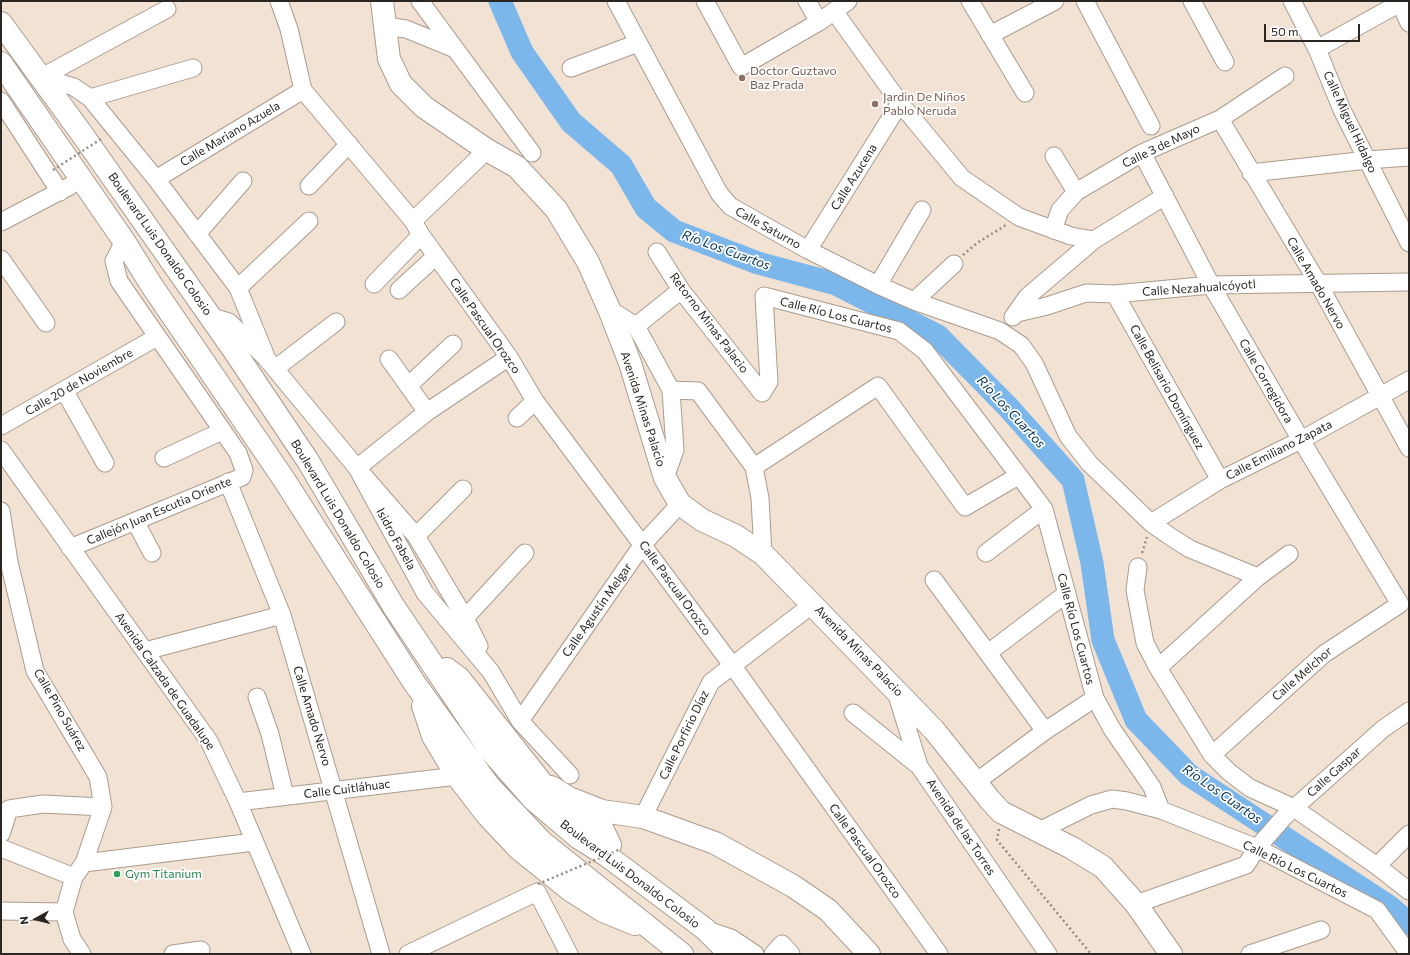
<!DOCTYPE html>
<meta charset="utf-8">
<style>
body{margin:0}
#map{position:relative;width:1410px;height:955px;overflow:hidden;background:#f2e2d4;font-family:Commissioner,sans-serif}
canvas{display:block}
.frame{position:absolute;inset:0;border:2px solid #2b2621;pointer-events:none}
.north{position:absolute;left:16px;top:899px;width:40px;height:40px;-webkit-text-stroke:3px #fff;paint-order:stroke;rotate:263deg;font-size:11px;font-weight:700;line-height:16px;text-align:center;color:#2b2621}
.north::after{content:'';display:block;margin:auto;width:14px;height:18px;background:#2b2621;clip-path:polygon(50% 0,100% 100%,50% 72%,0 100%)}
.scale{position:absolute;left:1264px;top:24px;width:96px;height:18px;box-sizing:border-box;border:2px solid #2b2621;border-top:0;padding-left:5px;font-size:12px;line-height:14px;white-space:nowrap;color:#2b2621;-webkit-text-stroke:3px #fff;paint-order:stroke}
</style>
<div id="map">
<canvas width="1410" height="955"></canvas>
<div class="frame"></div>
<div class="north">N</div>
<div class="scale">50 m</div>
</div>
<script>
const ctx = document.querySelector('canvas').getContext('2d');
ctx.lineJoin = 'round';
const toPath = rows => new Path2D(rows.map(r => 'M' + r).join(''));
function strokePath(path, color, width, dash) { ctx.strokeStyle = color; ctx.lineWidth = width; ctx.lineCap = dash ? 'butt' : 'round'; ctx.setLineDash(dash || []); ctx.stroke(path); }
function label(font, color, halo, rows, align = 'center') {
  ctx.font = font + ' Commissioner,sans-serif'; ctx.lineWidth = 3.5; ctx.setLineDash([]); ctx.textBaseline = 'middle'; ctx.strokeStyle = halo; ctx.fillStyle = color; for (const [text, x, y, turn = 0] of rows) {
    ctx.save(); ctx.translate(x, y); ctx.rotate((+turn || 0) * Math.PI / 180); ctx.textAlign = isNaN(turn) ? turn : align; if (halo) ctx.strokeText(text, 0, 0); ctx.fillText(text, 0, 0); ctx.restore();
  }
}
strokePath(toPath([
 [500,1,522,52,571,122,621,165,646,208,674,231,758,263,836,284,938,336,1007,406,1073,480,1092,563,1103,640,1136,720,1189,775,1390,907,1409,924]
]), '#7cb7eb', 23);
const minor = toPath([
 [279,1,289,29,303,90,413,221,421,235,509,357,535,401,732,665,939,954],
 [420,1,532,153],
 [616,1,719,193,730,206,808,250,878,285,914,301,1000,331,1021,345,1034,363,1068,436,1089,463,1151,523,1171,537,1190,549,1258,577],
 [705,1,741,67,819,22,848,1],
 [807,1,819,22],
 [970,1,1025,93],
 [1085,1,1151,126],
 [1192,1,1225,62],
 [1292,1,1317,49,1342,110,1409,243],
 [1399,1,1409,23],
 [834,11,900,103,962,178,1019,217,1071,236,1094,240],
 [386,26,406,29,455,49],
 [990,35,1055,1],
 [1317,49,1400,3],
 [571,68,638,43],
 [42,77,74,87,90,98,156,179,238,288,265,354],
 [42,77,167,9],
 [90,98,193,68],
 [1,101,60,192],
 [1220,119,1318,283,1409,448],
 [1142,153,1211,285,1301,440,1400,604,1324,654,1212,755],
 [1054,156,1076,192],
 [1251,173,1367,160,1409,157],
 [156,179,303,90],
 [309,186,349,144],
 [413,221,487,150],
 [1,222,70,186],
 [1053,230,1060,210,1076,192,1142,153,1220,119,1285,76],
 [197,234,243,181],
 [808,250,900,103],
 [657,252,681,290,762,393,769,382,764,296,899,331,925,351,1044,509,1095,698,1112,729,1152,787,1161,810],
 [1,259,46,323],
 [374,284,421,235],
 [878,285,922,210],
 [238,288,309,221],
 [399,290,436,256],
 [1115,294,1220,480],
 [914,301,954,264],
 [609,309,636,326,671,390,675,450,665,478],
 [1017,313,1047,306,1086,293,1115,294,1211,285,1409,282],
 [210,316,229,322,266,358,357,468,425,593,491,672,520,721,570,775],
 [1013,317,1027,297,1094,240,1165,196],
 [636,326,681,290],
 [389,359,427,412],
 [276,368,336,322],
 [408,386,453,344],
 [64,390,105,463],
 [671,390,698,391,754,467,760,498,763,554],
 [517,418,535,401],
 [1,426,157,337],
 [1,450,209,741,238,802,302,954],
 [164,458,222,431],
 [754,467,878,386,965,507,1018,476],
 [228,482,282,615,381,954],
 [1,511,9,562,35,671,98,777,103,807,84,863,74,877,64,912,72,939,82,954],
 [135,521,152,553],
 [1151,523,1220,480,1301,440,1409,380],
 [416,536,463,489],
 [70,548,242,477,244,470,238,453,119,281,114,261,124,241],
 [986,553,1044,509],
 [1138,567,1135,590,1145,643,1158,668,1212,755,1229,772,1250,788,1294,808,1377,866,1409,891],
 [934,580,1045,731],
 [465,618,525,553],
 [479,646,465,618,416,536,357,468,427,412,509,357],
 [145,651,282,615],
 [988,653,1067,593],
 [1158,668,1258,577,1289,554],
 [896,692,919,766,1048,954],
 [257,697,270,734,285,796],
 [853,713,919,766],
 [520,721,643,544,680,504],
 [976,782,1045,731,1095,698],
 [238,802,457,776],
 [643,817,711,682,813,604],
 [1039,831,1091,805,1112,799,1127,801,1161,810,1257,848,1377,910,1409,954],
 [1,834,9,809,43,804,103,807],
 [1,848,74,877],
 [84,863,254,842],
 [1377,866,1409,834],
 [1136,904,1246,865,1257,848,1284,817,1384,728,1409,711],
 [1,911,64,912],
 [707,930,731,938,755,954],
 [173,954,201,950],
 [408,954,537,892,569,954],
 [773,954,782,944,791,954],
 [1250,954,1321,930]
]);
const major = toPath([
 [382,1,389,59,401,84,424,107,487,150,517,167,556,209,588,262,609,309,630,363,665,478,680,504,702,520,736,536,763,554,934,730,990,800,1001,812,1072,848,1103,867,1136,904,1171,954],
 [551,787,569,798,602,811,643,817,715,843,793,886,828,910,869,954],
 [602,811,600,824,610,845]
]);
const highway = toPath([
 [1,23,82,134,233,349,308,461,394,607,490,750,533,799,579,838,606,855,705,929,730,954],
 [1,63,124,241,152,286,283,478,415,684,489,786,542,842,682,954],
 [447,669,459,678,545,787,592,830],
 [423,706,433,736,457,776,487,815,519,849,570,890,603,911,635,924]
]);
strokePath(minor, '#ab9c8f', 19);
strokePath(major, '#ab9c8f', 24);
strokePath(highway, '#ab9c8f', 24);
strokePath(toPath([
 [963,255,977,243,1006,225],
 [1142,553,1147,537],
 [999,829,997,840,1091,954]
]), '#978c82', 2.5, [2, 3]);
strokePath(minor, '#fff', 17);
strokePath(major, '#fff', 22);
strokePath(highway, '#fff', 22);
strokePath(toPath([
 [53,170,101,139],
 [538,884,621,849]
]), '#978c82', 2.5, [2, 3]);
for (const [x, y, r, color] of [
 [742,78,4,"#8d6e63"],
 [875,104,4,"#8d6e63"],
 [117,874,4,"#2e9e5b"]
]) { const dot = new Path2D(); dot.arc(x, y, r, 0, 2 * Math.PI); ctx.fillStyle = color; ctx.fill(dot); strokePath(dot, '#fff', 1.5); }
label('12px', '#785e54', '#fff', [
 ["Doctor Guztavo",750,71],
 ["Baz Prada",750,85],
 ["Jardin De Niños",883,97],
 ["Pablo Neruda",883,111]
], 'left');
label('12px', '#2b2621', '#fff', [
 ["Calle Miguel Hidalgo",1350,122,65],
 ["Calle Mariano Azuela",230,134,-31],
 ["Calle 3 de Mayo",1161,146,-26],
 ["Calle Azucena",854,177,-58],
 ["Calle Saturno",768,228,29],
 ["Boulevard Luis Donaldo Colosio",160,244,55],
 ["Calle Amado Nervo",1316,283,60],
 ["Calle Nezahualcóyotl",1199,288,-4],
 ["Calle Río Los Cuartos",836,315,14],
 ["Retorno Minas Palacio",709,323,53],
 ["Calle Pascual Orozco",485,326,55],
 ["Calle Corregidora",1266,381,60],
 ["Calle 20 de Noviembre",79,382,-30],
 ["Calle Belisario Domínguez",1167,387,61],
 ["Avenida Minas Palacio",643,409,72],
 ["Calle Emiliano Zapata",1279,450,-27],
 ["Callejón Juan Escutia Oriente",159,511,-23],
 ["Boulevard Luis Donaldo Colosio",338,514,59],
 ["Isidro Fabela",396,539,61],
 ["Calle Pascual Orozco",675,588,54],
 ["Calle Agustín Melgar",597,610,-55],
 ["Calle Río Los Cuartos",1076,629,75],
 ["Avenida Minas Palacio",859,651,46],
 ["Calle Melchor",1302,674,-41],
 ["Avenida Calzada de Guadalupe",165,681,55],
 ["Calle Pino Suárez",60,710,60],
 ["Calle Amado Nervo",312,716,73],
 ["Calle Porfirio Díaz",684,735,-64],
 ["Calle Gaspar",1334,772,-42],
 ["Calle Cuitláhuac",347,789,-7],
 ["Avenida de las Torres",961,827,56],
 ["Calle Pascual Orozco",865,851,54],
 ["Calle Río Los Cuartos",1295,869,26],
 ["Boulevard Luis Donaldo Colosio",630,874,37]
]);
label('12px', '#27864d', '#fff', [
 ["Gym Titanium",125,874]
], 'left');
label('italic 13px', '#013051', '#fff', [
 ["Río Los Cuartos",726,250,20],
 ["Río Los Cuartos",1011,412,47],
 ["Río Los Cuartos",1222,794,35]
]);
</script>
